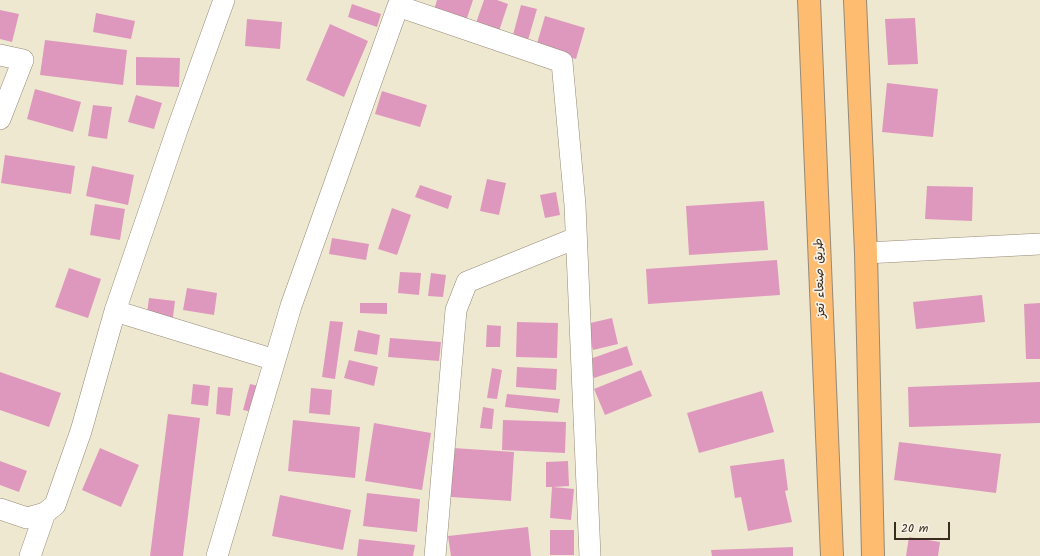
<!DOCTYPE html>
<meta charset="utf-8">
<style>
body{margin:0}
#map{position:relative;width:1040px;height:556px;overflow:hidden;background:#efe8d0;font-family:Kalam,sans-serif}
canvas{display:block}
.scale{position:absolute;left:894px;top:522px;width:56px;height:18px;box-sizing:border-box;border:2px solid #3b2a1e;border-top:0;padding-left:5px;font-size:12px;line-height:14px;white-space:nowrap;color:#3b2a1e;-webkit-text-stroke:3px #f7f3e8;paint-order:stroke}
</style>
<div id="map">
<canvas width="1040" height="556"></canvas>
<div class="scale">20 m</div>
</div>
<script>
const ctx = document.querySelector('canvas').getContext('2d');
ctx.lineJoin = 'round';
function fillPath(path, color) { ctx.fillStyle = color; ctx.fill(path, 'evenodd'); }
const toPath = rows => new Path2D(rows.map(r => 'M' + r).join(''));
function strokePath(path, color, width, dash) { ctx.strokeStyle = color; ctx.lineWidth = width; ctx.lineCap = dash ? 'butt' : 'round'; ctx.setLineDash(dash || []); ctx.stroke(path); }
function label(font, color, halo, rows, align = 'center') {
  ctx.font = font + ' Kalam,"Playpen Sans Arabic",sans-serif'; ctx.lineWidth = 3.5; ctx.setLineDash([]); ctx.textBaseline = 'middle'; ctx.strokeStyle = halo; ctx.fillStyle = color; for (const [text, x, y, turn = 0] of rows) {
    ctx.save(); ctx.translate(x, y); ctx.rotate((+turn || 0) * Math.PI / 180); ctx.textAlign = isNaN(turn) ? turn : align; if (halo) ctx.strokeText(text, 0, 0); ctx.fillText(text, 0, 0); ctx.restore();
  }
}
fillPath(toPath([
 [437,0,473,0,466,21,434,10],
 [484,0,497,0,508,4,499,31,476,23],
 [352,4,381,14,377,27,348,17],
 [521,5,537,9,528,40,513,35],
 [0,10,19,14,12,42,0,39],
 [96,13,135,21,131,39,93,32],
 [545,16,585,28,576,59,536,47],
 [915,18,918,64,888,65,885,19],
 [247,19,282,22,280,49,245,46],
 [330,24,368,41,344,97,306,80],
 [45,40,127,50,123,85,40,75],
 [136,57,180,58,179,87,136,85],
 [887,83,938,89,933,137,882,132],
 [35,89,81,102,73,132,27,119],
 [382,91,427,105,420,127,375,114],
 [136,95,162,103,154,129,128,122],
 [93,105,112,107,107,139,88,136],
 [5,155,75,166,71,194,1,183],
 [92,166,134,175,128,205,86,196],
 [487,179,506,183,499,215,480,211],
 [420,185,452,196,448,209,415,197],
 [927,186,973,187,972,221,925,219],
 [556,192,560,215,545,218,540,195],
 [764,201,768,250,689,255,686,206],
 [95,204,125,209,120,240,90,235],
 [392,208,411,215,397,255,378,249],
 [332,238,369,244,366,260,329,254],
 [777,260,780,295,648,304,646,269],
 [69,268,101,279,88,318,55,307],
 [400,272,421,273,419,295,398,293],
 [431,273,446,275,443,297,428,296],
 [187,288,217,293,214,315,183,310],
 [982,295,985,322,916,329,913,302],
 [149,298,175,301,171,332,145,329],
 [360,303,387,303,387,314,360,313],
 [1040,303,1040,359,1026,359,1024,304],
 [612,318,618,344,593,350,586,324],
 [330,321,343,322,335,379,322,377],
 [517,322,558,323,557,358,516,357],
 [487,325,501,326,500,347,486,347],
 [358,330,380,335,377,355,354,351],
 [390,338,441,342,439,361,388,357],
 [627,346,633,365,594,378,587,360],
 [349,360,378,367,374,386,344,378],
 [517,367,557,369,556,390,516,387],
 [492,368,502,370,497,399,487,398],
 [641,370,652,396,605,415,594,389],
 [0,372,61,393,49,427,0,410],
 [1040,382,1040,423,909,427,908,387],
 [193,384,210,386,208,406,191,404],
 [250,384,259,386,253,412,243,410],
 [218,387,233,388,230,416,216,414],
 [311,388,332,390,330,415,309,413],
 [762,391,774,432,699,453,687,413],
 [507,394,560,399,558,413,505,407],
 [483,407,494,409,492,429,480,428],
 [168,414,200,418,183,556,150,556],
 [293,420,360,427,355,478,288,471],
 [503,420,566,422,565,453,502,450],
 [374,423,431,433,422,490,365,481],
 [899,442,1001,454,996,493,894,480],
 [100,448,139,465,121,507,82,490],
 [453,448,514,452,511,501,451,497],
 [784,459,788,490,785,491,792,522,748,531,741,497,735,498,730,466],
 [0,461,27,471,19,492,0,485],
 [568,461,569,486,553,487,574,489,571,520,550,518,552,487,546,487,546,462],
 [367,493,420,499,417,532,363,526],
 [280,495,351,510,343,550,272,536],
 [528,527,531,556,451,556,448,536],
 [550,530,574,530,574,555,550,555],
 [909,537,940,542,938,556,906,556],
 [359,539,415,545,413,556,357,556],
 [793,547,793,556,712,556,711,550]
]), '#de98bd');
const street = toPath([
 [0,55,23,60,0,119],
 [866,253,1040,244],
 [115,311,275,360],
 [0,509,27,518,45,513,55,505,81,431,115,311,177,130,224,0],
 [30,556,45,513],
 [217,556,291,306,398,6,562,62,575,205,590,556],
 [435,556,456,310,467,282,576,238]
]);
const highway = toPath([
 [809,0,832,556],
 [855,0,866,253,873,556]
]);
strokePath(street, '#958977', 22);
strokePath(highway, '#958977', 24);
strokePath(street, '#fff', 21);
strokePath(highway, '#fdbc70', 22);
label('12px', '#3b2a1e', '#f7f3e8', [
 ["طريق صنعاء تعز",821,278,-92]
]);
</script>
